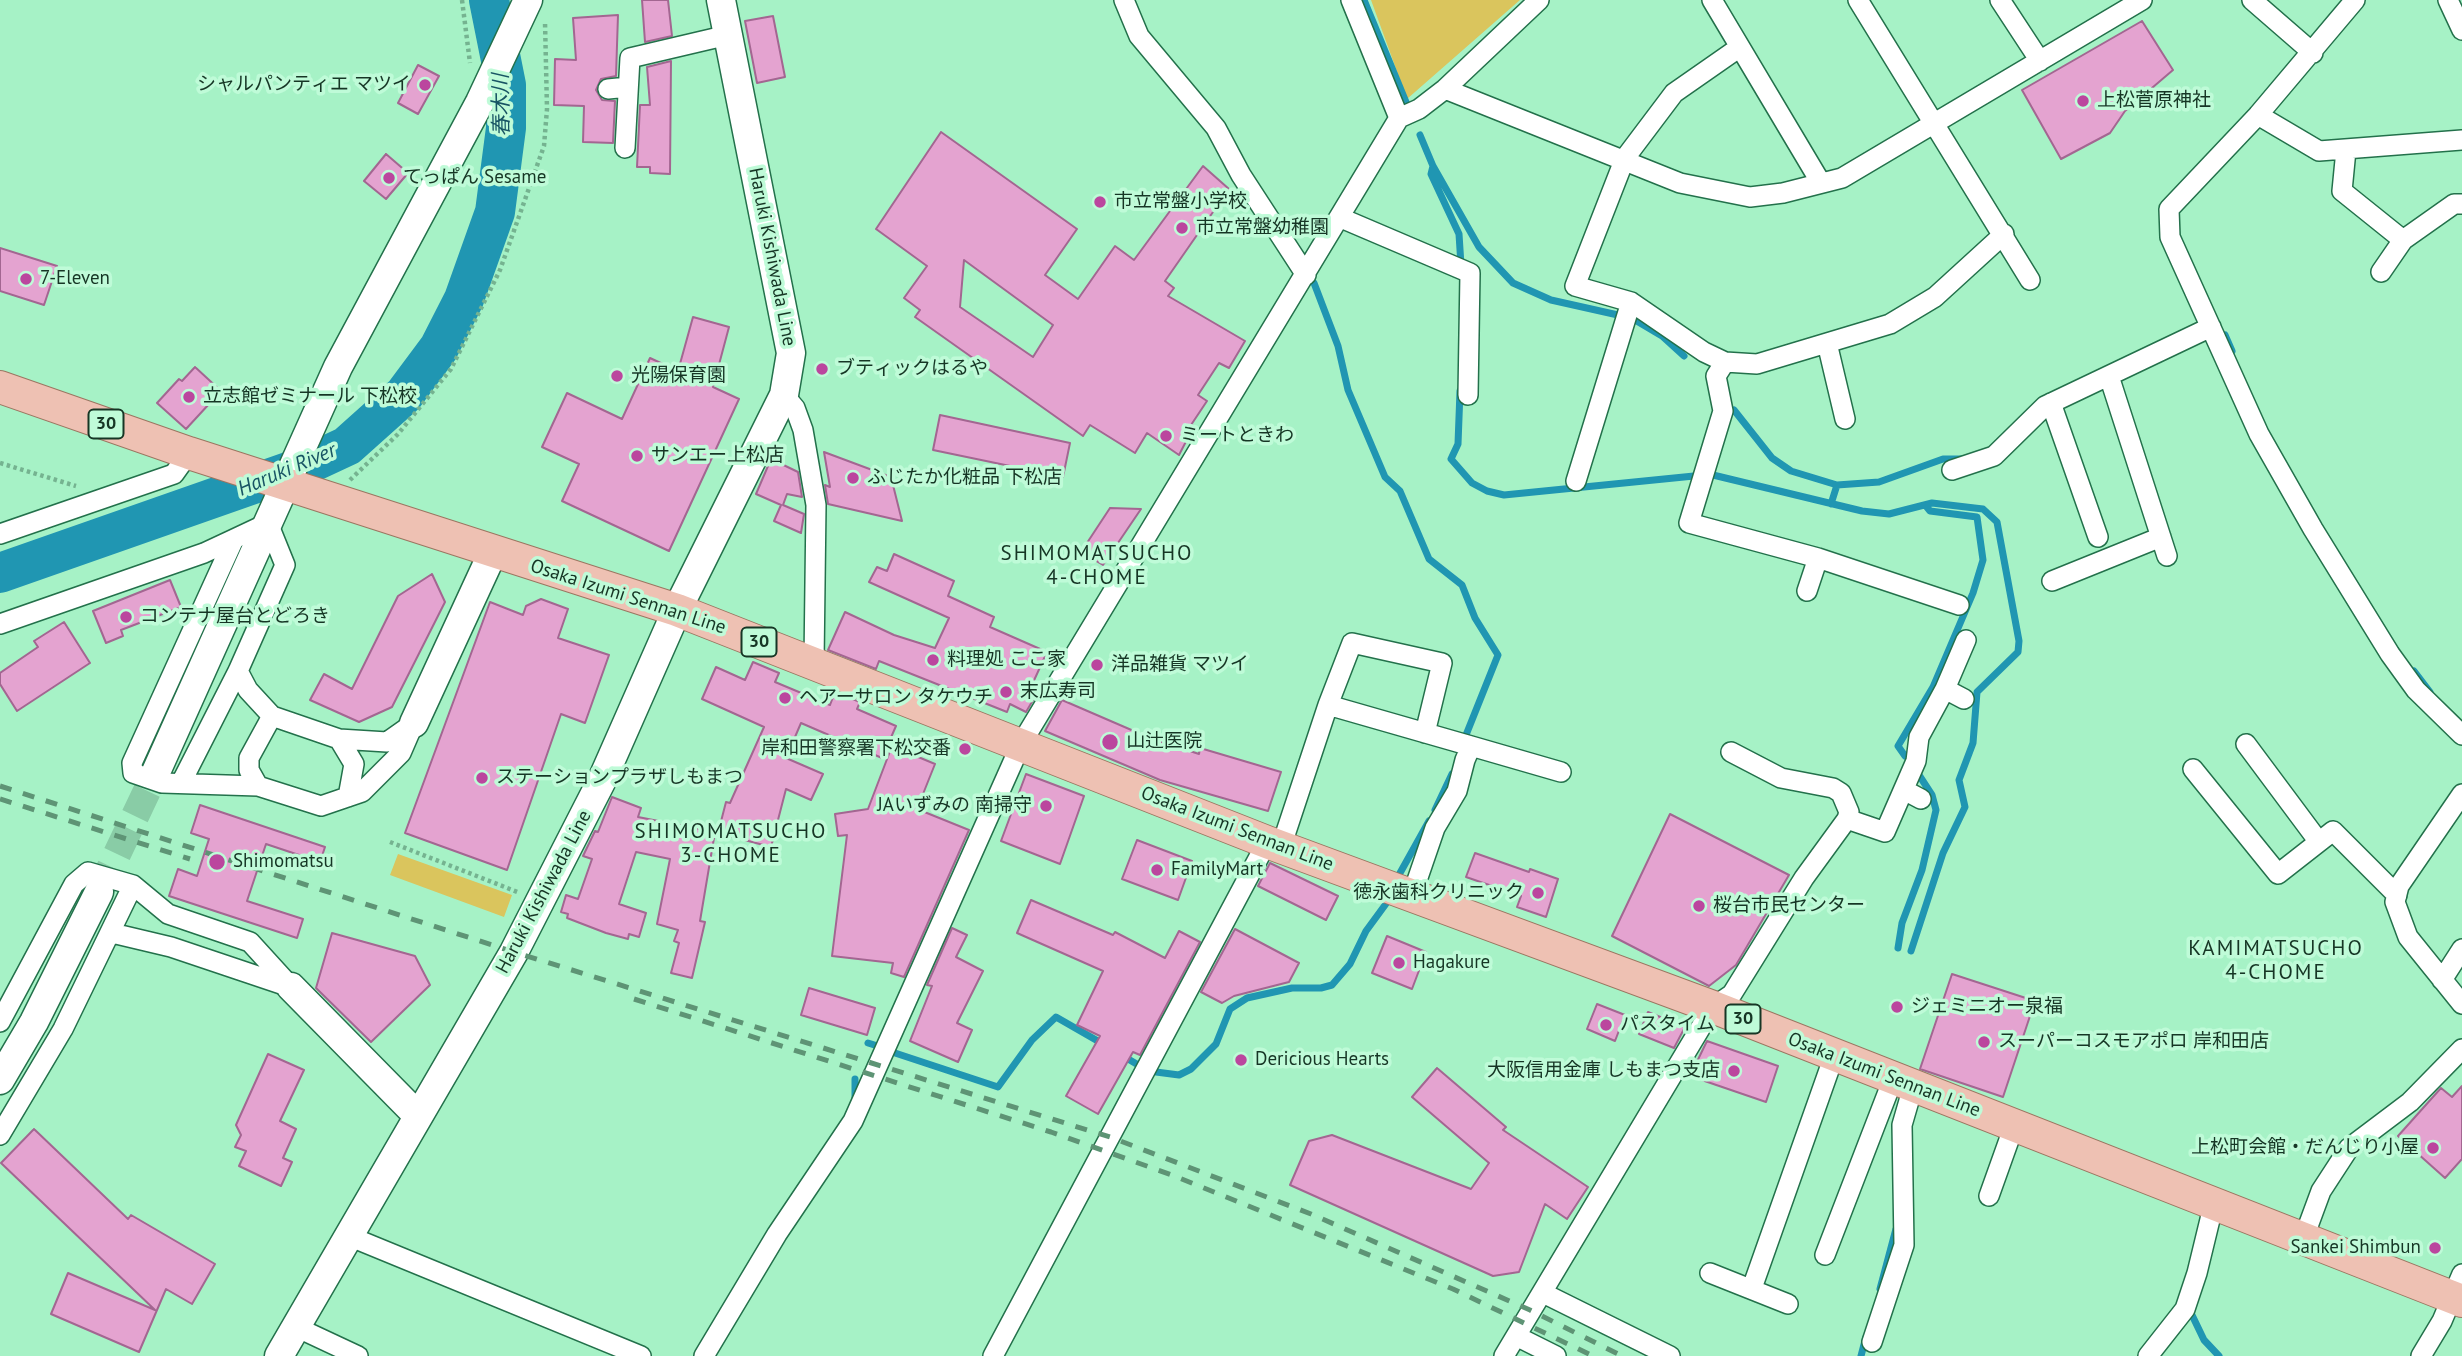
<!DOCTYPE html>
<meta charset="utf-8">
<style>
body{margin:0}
canvas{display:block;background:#a6f2c6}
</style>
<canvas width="2462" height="1356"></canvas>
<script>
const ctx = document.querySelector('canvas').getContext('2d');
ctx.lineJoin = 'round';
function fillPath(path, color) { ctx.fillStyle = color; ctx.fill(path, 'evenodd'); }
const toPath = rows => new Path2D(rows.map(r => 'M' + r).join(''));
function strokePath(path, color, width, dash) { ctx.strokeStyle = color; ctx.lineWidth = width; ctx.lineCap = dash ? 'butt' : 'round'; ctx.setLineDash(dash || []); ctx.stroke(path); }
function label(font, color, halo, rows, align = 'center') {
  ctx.font = font + ' "PT Sans","Noto Sans JP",sans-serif'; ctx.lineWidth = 7; ctx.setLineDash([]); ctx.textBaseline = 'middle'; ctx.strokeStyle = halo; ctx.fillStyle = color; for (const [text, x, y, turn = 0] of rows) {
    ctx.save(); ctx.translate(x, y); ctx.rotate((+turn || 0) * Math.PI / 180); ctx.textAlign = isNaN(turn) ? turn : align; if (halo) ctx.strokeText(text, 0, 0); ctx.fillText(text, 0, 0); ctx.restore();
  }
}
fillPath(toPath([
 [1371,0,1520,0,1407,99],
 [398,854,512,895,504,917,390,875]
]), '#dac55d');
strokePath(toPath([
 [1364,0,1406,102],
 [1420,135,1433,166,1431,174,1459,234,1461,265],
 [1433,166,1479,247,1513,283,1551,300,1618,315],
 [1314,283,1338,346,1348,390,1385,477,1400,491,1429,559,1462,585,1475,618,1498,655,1466,735],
 [1635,320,1662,336,1684,356],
 [2225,335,2232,351],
 [1460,391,1458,444,1451,459,1472,483,1487,491,1504,495,1694,476],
 [1734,410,1772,458,1791,471,1837,485,1879,482,1943,459,1963,459],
 [1713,475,1862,511,1889,514,1932,503,1983,509,1997,522,2019,641,2018,652,1977,692,1973,743,1959,780,1965,807,1943,853,1911,951],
 [1831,504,1837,485],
 [2414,671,2430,692],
 [1905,756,1898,746,1933,687,1973,593,1983,560,1977,517,1930,511,1926,506],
 [1435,810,1452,774],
 [1400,873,1429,821],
 [1898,948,1902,923,1922,870,1936,810,1932,795,1919,775],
 [868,1043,881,1047],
 [895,1053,998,1087,1032,1040,1056,1017,1103,1044],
 [1123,1056,1140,1066],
 [1156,1072,1179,1075,1191,1069,1216,1044,1230,1009,1247,998,1292,988,1321,988,1332,985,1350,964,1366,931,1388,901],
 [855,1079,855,1099],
 [1880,1289,1896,1229],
 [2192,1315,2204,1340,2219,1356],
 [1861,1356,1866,1337]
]), '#2096b2', 7);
strokePath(toPath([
 [0,573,302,467,347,446,404,395,439,348,464,299,495,212,506,128,506,85,489,0]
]), '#2096b2', 40);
const building = toPath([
 [642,0,668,0,672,36,645,42,642,0],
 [618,15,616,76,601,79,596,90,602,100,615,101,613,143,583,142,584,106,554,105,555,59,576,60,573,18,618,15],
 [773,16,785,77,757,83,745,21,773,16],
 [2142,21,2173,70,2125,111,2110,133,2061,159,2022,90,2142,21],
 [671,61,670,174,650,173,650,167,637,167,640,105,650,105,647,67,671,61],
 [418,65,439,76,418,114,398,103,418,65],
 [941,132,1077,229,1045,275,1078,299,1115,246,1134,260,1203,166,1229,189,1165,281,1174,288,1168,296,1245,341,1229,368,1219,363,1198,395,1207,401,1191,425,1194,426,1179,455,1147,433,1135,453,1090,425,1083,436,915,317,920,310,904,298,927,266,876,229,941,132],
 [964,260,1053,325,1033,357,960,307,964,260],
 [386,154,408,173,386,199,364,181,386,154],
 [0,248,57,266,44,305,0,291,0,248],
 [693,317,729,327,713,387,739,399,669,551,562,501,579,464,542,447,567,393,622,419,650,358,678,371,693,317],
 [195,367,221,391,186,429,157,403,179,379,182,381,195,367],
 [940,415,1070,443,1063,477,933,450,940,415],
 [824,452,891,477,902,521,828,504,825,485,830,487,824,452],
 [771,459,798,472,802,497,787,494,783,505,804,514,801,533,774,521,781,505,756,494,771,459],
 [1110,508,1141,509,1103,565,1081,552,1110,508],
 [894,554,954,581,948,596,994,617,990,627,1047,652,1031,687,1039,690,1026,712,1010,704,1007,712,879,661,876,669,828,650,845,612,894,635,935,648,949,618,869,582,877,567,887,571,894,554],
 [432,574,445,602,392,707,359,722,310,700,324,674,352,689,398,596,432,574],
 [170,580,181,607,121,630,123,636,106,643,93,611,170,580],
 [541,599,568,609,558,638,609,655,585,723,561,714,507,870,405,833,490,602,523,615,526,606,541,599],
 [64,622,90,663,17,711,0,684,0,673,38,647,34,641,64,622],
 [753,662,779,673,775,682,830,705,835,692,860,702,857,709,896,726,882,758,801,723,786,758,823,774,811,800,786,789,771,847,718,833,726,802,730,803,764,727,702,699,716,667,745,680,753,662],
 [1062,700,1150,738,1199,754,1200,748,1281,772,1268,811,1160,780,1045,731,1062,700],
 [892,746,935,764,917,809,969,830,904,977,891,973,893,963,832,956,847,835,838,836,835,814,868,809,892,746],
 [1026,774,1084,796,1060,864,1001,841,1026,774],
 [612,797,641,808,638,817,715,832,700,921,705,922,692,978,671,973,679,943,674,941,678,930,657,924,670,859,636,852,619,904,646,913,639,937,629,934,628,939,606,933,567,918,568,914,561,912,566,895,578,899,592,859,583,856,595,831,598,832,612,797],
 [200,805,325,847,320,862,266,844,247,901,303,919,297,938,169,896,178,869,197,876,209,839,191,833,200,805],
 [1670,814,1789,875,1736,965,1709,986,1612,936,1670,814],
 [1137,840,1192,861,1178,900,1122,879,1137,840],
 [1475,853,1529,872,1530,869,1558,879,1546,917,1517,907,1521,896,1466,877,1475,853],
 [1270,863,1338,896,1326,920,1258,886,1270,863],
 [1031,900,1113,935,1115,932,1165,958,1179,931,1200,942,1140,1055,1133,1052,1098,1114,1066,1096,1100,1036,1077,1025,1103,971,1017,933,1031,900],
 [952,928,967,935,956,957,983,971,957,1023,972,1030,958,1062,910,1041,932,986,927,985,952,928],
 [1235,929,1299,963,1289,982,1234,996,1222,1003,1201,992,1235,929],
 [332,933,415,956,430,985,371,1042,316,988,332,933],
 [1387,936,1426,952,1412,989,1372,973,1387,936],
 [1952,974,2035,1001,2003,1097,1920,1069,1952,974],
 [809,988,875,1008,867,1035,801,1015,809,988],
 [1597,1004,1625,1015,1615,1041,1587,1029,1597,1004],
 [1648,1012,1685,1027,1674,1048,1639,1034,1648,1012],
 [1707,1041,1778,1066,1766,1102,1690,1076,1707,1041],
 [268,1054,304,1070,280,1121,296,1129,283,1158,292,1162,281,1186,239,1166,246,1151,235,1147,241,1135,236,1125,268,1054],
 [1437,1068,1506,1127,1503,1130,1588,1187,1567,1219,1545,1204,1519,1272,1493,1276,1290,1185,1309,1141,1332,1135,1471,1189,1489,1163,1412,1097,1437,1068],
 [2462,1086,2462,1159,2445,1178,2398,1136,2441,1088,2452,1097,2462,1086],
 [34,1129,128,1219,131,1215,215,1264,192,1304,166,1289,139,1352,51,1314,68,1273,155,1310,1,1163,34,1129]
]);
fillPath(building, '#e4a3d0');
strokePath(building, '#a36691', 2);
strokePath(toPath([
 [99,892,156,772]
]), '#89cca6', 28, [28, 14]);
const street = toPath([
 [1124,0,1139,36,1216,128,1241,175,1306,275],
 [1351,0,1399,118],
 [1712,0,1821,183],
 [1858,0,2030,280],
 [2000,0,2040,61],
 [2252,0,2313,53],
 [2355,0,2258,115,2169,209,2170,237,2259,434,2313,529,2390,654,2416,690,2462,735],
 [2448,0,2462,30],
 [1740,47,1674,93,1625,158,1575,286,1631,302,1704,352,1725,362,1757,364,1890,324,1935,297,2004,234],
 [608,89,628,87],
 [1445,89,1680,183,1750,197,1783,193,1842,178,2142,0],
 [2258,115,2319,151,2462,140],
 [625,148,630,58,728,35],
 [2346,150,2342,191,2403,240],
 [1341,218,1470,273,1468,395],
 [2381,272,2403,240,2454,204,2462,204],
 [1827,343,1845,419],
 [1725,362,1716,376,1723,411,1689,523,1818,558,1959,605],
 [2109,376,2167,556],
 [784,395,795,408,803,430,816,505,814,662],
 [2051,403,2098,537],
 [1952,470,1994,456,2045,406,2211,327],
 [1576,481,1631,302],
 [0,534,174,474,189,453],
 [2052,581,2161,537],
 [1807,591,1818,558],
 [0,624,204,553,234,539],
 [238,671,248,690,272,716,339,739,387,742,414,723],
 [1945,689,1964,699],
 [1328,705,1471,746],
 [339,739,354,764,348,797],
 [2246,744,2319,842],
 [2193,769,2278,874,2333,831,2397,895],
 [181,783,238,671,285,565,268,523,234,539,132,763,133,773,162,783,258,786,321,806,362,792,401,753,414,723],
 [258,786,249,770,249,758,272,716],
 [1904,790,1921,799],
 [2462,794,2399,886,2395,902,2408,937,2462,1004],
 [1847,819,1885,832,1916,761,1919,737,1945,689,1966,640],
 [1281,847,1328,705,1352,643,1442,663,1425,733],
 [1412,895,1435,828,1457,791,1465,760,1471,746,1561,772],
 [112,933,171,947,290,987],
 [2442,980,2462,949],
 [0,1022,74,884,88,872,133,885,168,914,250,942,291,987],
 [0,1135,63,1029,133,885],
 [1989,1196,2014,1126],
 [351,1237,641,1356],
 [2304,1237,2321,1191,2349,1148,2410,1102,2462,1049],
 [1825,1255,1893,1079],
 [1710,1273,1788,1304],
 [1752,1288,1834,1056],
 [1543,1293,1670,1356],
 [296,1327,358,1356],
 [1516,1336,1556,1356],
 [1872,1342,1904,1245,1902,1125,1913,1087],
 [704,1356,777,1234,853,1121,1021,744,1399,118,1419,109,1445,89,1539,0],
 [993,1356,1267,842],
 [1504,1356,1713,1007,1732,994,1804,878,1847,819,1849,812,1841,793,1833,788,1781,778,1731,752],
 [2148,1356,2185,1309,2197,1273,2214,1203],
 [2421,1356,2442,1321,2462,1274]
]);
const secondary = toPath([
 [414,723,493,552],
 [156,772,338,367,480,102,528,0],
 [291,987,418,1116],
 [0,1080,34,1022,99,892],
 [279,1356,514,952,602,780,677,610,784,395,791,353,721,0]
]);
const primary = toPath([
 [0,387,189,453,677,610,1267,842,1713,1007,2462,1301]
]);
strokePath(street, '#23714b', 22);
strokePath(secondary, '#23714b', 31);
strokePath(primary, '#9b7661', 34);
strokePath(toPath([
 [462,0,470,63],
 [0,463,76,486],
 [350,480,398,434,451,369,500,270,544,146,547,109,545,22],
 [390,842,520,893]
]), '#75b390', 4.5, [3.5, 3.5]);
strokePath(street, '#fff', 19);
strokePath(secondary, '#fff', 28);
strokePath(primary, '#eec1b3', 32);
strokePath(toPath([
 [0,786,514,952,1110,1137,1311,1214,1530,1310,1622,1356],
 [0,799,190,859],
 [634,999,1051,1132,1172,1175,1453,1289,1593,1356]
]), '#5e9475', 5, [12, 12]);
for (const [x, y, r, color] of [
 [425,85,7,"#bb469e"],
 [2083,101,7,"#bb469e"],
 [389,178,7,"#bb469e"],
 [1100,202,7,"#bb469e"],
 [1182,228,7,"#bb469e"],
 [26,279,7,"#bb469e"],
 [822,369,7,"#bb469e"],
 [617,376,7,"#bb469e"],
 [189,397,7,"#bb469e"],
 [1166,436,7,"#bb469e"],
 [637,456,7,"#bb469e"],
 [853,478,7,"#bb469e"],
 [126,617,7,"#bb469e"],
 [933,660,7,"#bb469e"],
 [1097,665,7,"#bb469e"],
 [1006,692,7,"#bb469e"],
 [785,698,7,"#bb469e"],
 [1110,742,9,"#bb469e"],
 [965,749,7,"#bb469e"],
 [482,778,7,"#bb469e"],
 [1046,806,7,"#bb469e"],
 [217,862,9,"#bb469e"],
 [1157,870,7,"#bb469e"],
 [1538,893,7,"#bb469e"],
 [1699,906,7,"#bb469e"],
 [1399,963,7,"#bb469e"],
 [1897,1007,7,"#bb469e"],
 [1606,1025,7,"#bb469e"],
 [1984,1042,7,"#bb469e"],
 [1241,1060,7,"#bb469e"],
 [1734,1071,7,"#bb469e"],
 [2433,1148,7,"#bb469e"],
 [2435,1248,7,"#bb469e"]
]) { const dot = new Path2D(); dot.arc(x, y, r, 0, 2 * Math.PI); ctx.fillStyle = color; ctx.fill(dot); strokePath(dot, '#bffbd8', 2.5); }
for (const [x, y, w] of [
 [106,424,35],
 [759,642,35],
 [1743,1019,35]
]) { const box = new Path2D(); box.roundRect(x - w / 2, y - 14.5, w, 29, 5); ctx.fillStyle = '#bffbd8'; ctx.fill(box); strokePath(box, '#163625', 2); }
label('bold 18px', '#163625', null, [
 ["30",106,424],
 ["30",759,642],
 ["30",1743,1019]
]);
label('19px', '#163625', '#bffbd8', [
 ["シャルパンティエ マツイ",411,85,"right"],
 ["上松菅原神社",2097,101],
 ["てっぱん Sesame",403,178],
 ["市立常盤小学校",1114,202],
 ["市立常盤幼稚園",1196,228],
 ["7-Eleven",40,279],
 ["ブティックはるや",836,369],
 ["光陽保育園",631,376],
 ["立志館ゼミナール 下松校",203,397],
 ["ミートときわ",1180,436],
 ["サンエー上松店",651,456],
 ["ふじたか化粧品 下松店",867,478],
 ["コンテナ屋台とどろき",140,617],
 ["料理処 ここ家",947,660],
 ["洋品雑貨 マツイ",1111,665],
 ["末広寿司",1020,692],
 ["ヘアーサロン タケウチ",799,698],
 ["山辻医院",1126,742],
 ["岸和田警察署下松交番",951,749,"right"],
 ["ステーションプラザしもまつ",496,778],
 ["JAいずみの 南掃守",1032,806,"right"],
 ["Shimomatsu",233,862],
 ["FamilyMart",1171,870],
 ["徳永歯科クリニック",1524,893,"right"],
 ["桜台市民センター",1713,906],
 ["Hagakure",1413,963],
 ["ジェミニオー泉福",1911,1007],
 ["パスタイム",1620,1025],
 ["スーパーコスモアポロ 岸和田店",1998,1042],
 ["Dericious Hearts",1255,1060],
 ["大阪信用金庫 しもまつ支店",1720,1071,"right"],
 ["上松町会館・だんじり小屋",2419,1148,"right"],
 ["Sankei Shimbun",2421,1248,"right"]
], 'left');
label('19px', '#163625', '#bffbd8', [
 ["Haruki Kishiwada Line",772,257,79],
 ["Osaka Izumi Sennan Line",628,597,18],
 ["Osaka Izumi Sennan Line",1237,829,21],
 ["Haruki Kishiwada Line",544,892,-62],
 ["Osaka Izumi Sennan Line",1884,1075,21]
]);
label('italic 21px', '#185464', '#bffbd8', [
 ["春木川",502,105,-91],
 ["Haruki River",287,470,-23]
]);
ctx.letterSpacing = '2px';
label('21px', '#163625', '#bffbd8', [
 ["SHIMOMATSUCHO",1097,554],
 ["4-CHOME",1097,578],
 ["SHIMOMATSUCHO",731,832],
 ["3-CHOME",731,856],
 ["KAMIMATSUCHO",2276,949],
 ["4-CHOME",2276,973]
]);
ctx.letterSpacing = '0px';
</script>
